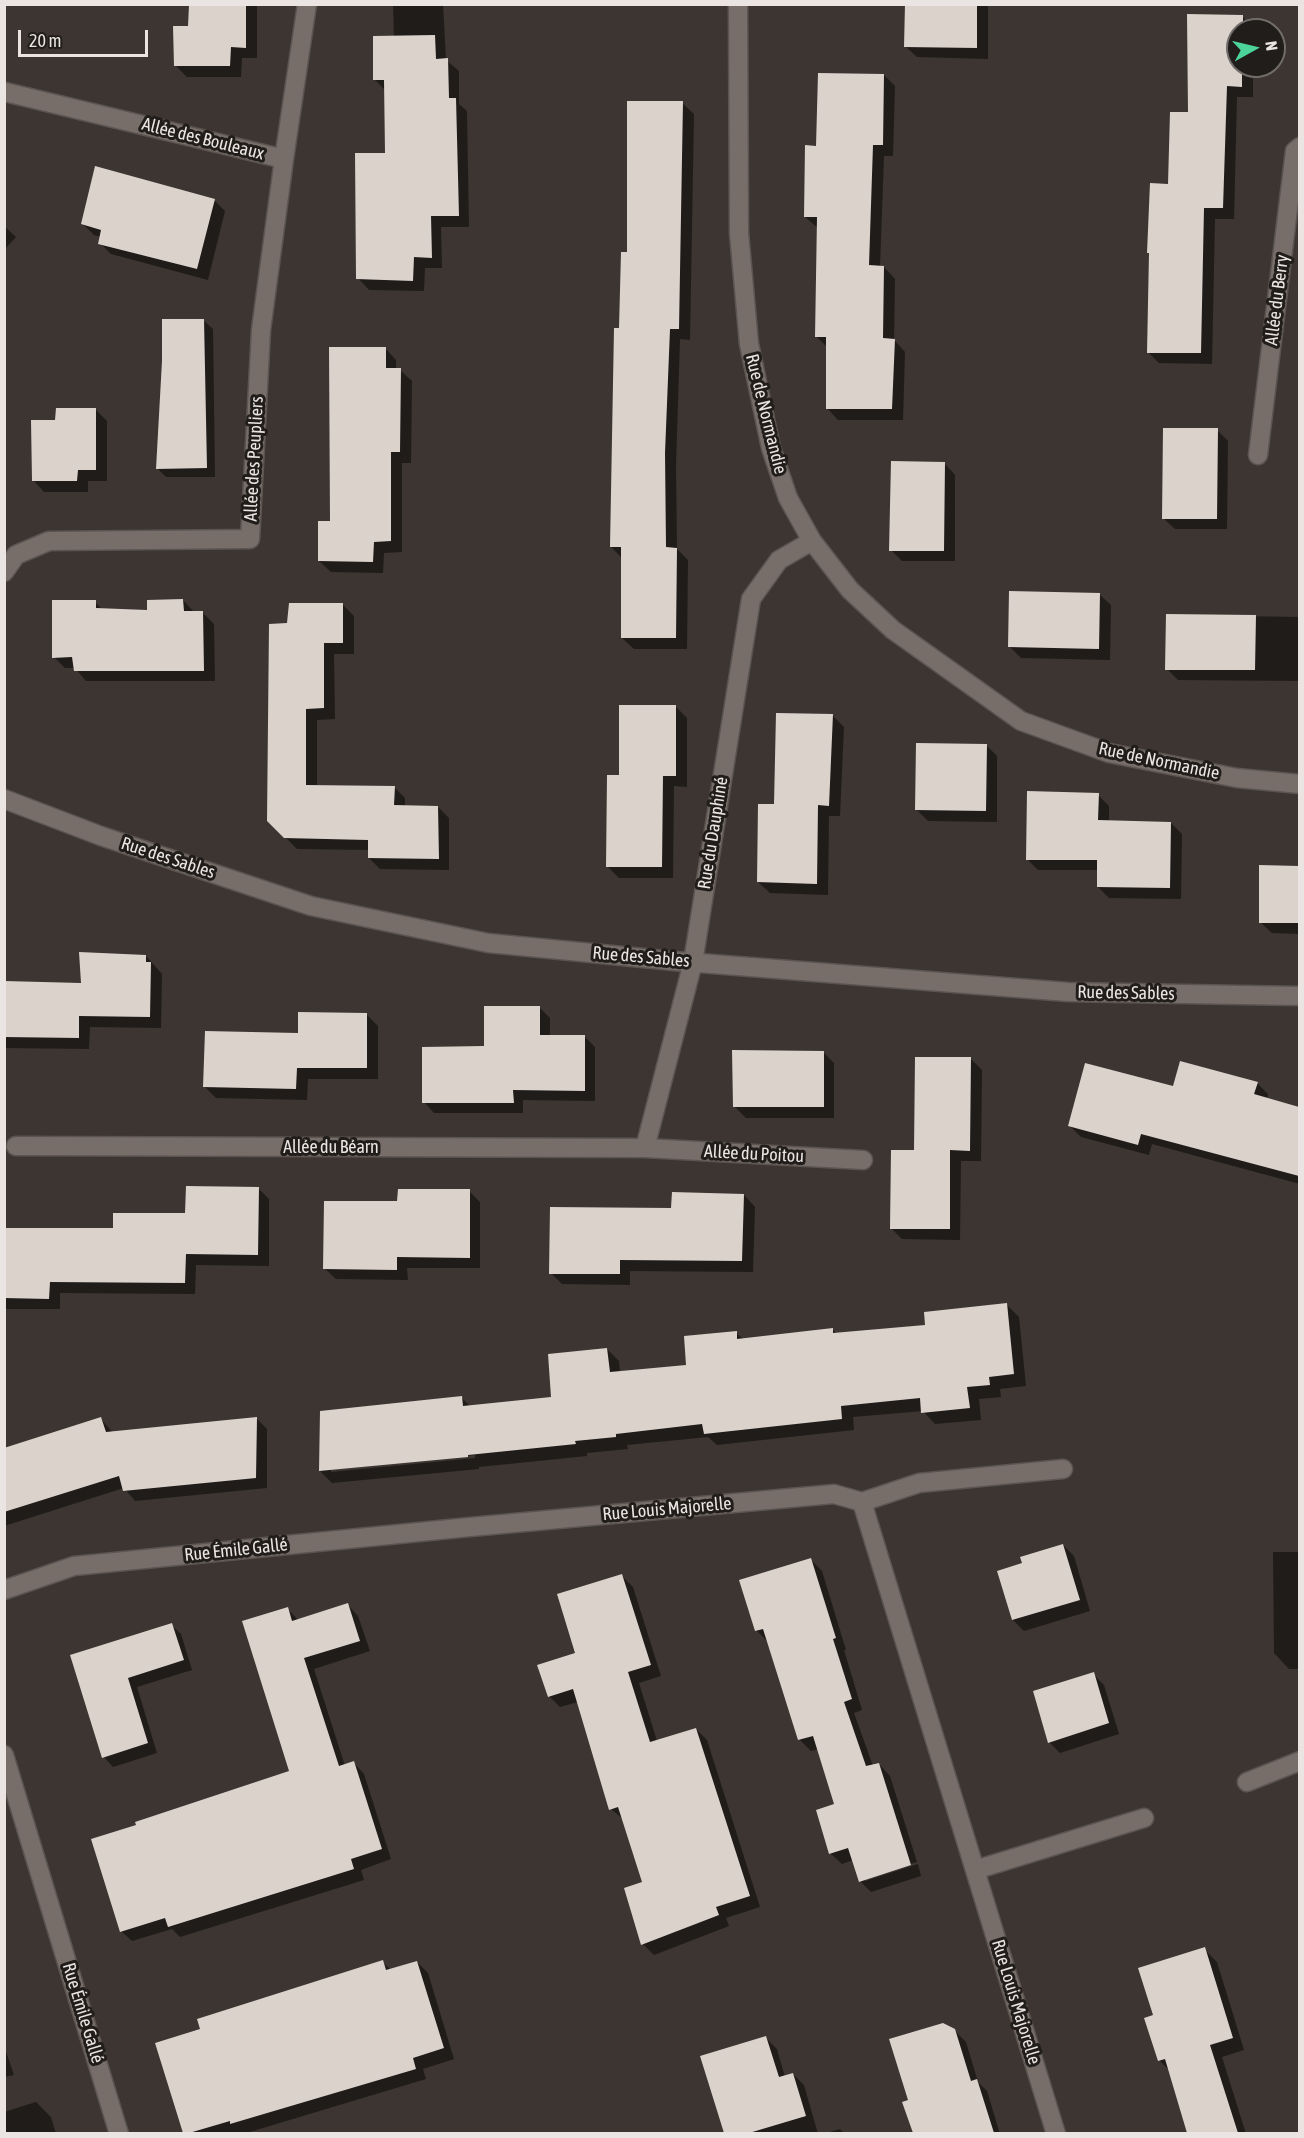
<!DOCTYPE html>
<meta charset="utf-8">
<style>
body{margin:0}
#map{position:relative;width:1304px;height:2138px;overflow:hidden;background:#3c3531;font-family:"Asap Condensed",sans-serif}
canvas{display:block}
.frame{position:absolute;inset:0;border:6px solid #eae5e2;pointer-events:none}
.north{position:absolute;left:1226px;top:18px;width:60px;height:60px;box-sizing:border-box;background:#211d1b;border:2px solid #716d6b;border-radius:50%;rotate:82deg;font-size:16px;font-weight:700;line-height:24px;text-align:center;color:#eae5e2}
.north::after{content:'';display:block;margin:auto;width:21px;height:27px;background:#4cd49b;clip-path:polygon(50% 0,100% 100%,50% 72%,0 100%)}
.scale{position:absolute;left:18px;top:30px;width:130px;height:27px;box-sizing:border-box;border:3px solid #eae5e2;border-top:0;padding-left:8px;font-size:18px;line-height:21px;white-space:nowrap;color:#eae5e2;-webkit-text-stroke:4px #211d1b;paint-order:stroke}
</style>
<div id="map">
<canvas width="1304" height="2138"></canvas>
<div class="frame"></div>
<div class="north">N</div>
<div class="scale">20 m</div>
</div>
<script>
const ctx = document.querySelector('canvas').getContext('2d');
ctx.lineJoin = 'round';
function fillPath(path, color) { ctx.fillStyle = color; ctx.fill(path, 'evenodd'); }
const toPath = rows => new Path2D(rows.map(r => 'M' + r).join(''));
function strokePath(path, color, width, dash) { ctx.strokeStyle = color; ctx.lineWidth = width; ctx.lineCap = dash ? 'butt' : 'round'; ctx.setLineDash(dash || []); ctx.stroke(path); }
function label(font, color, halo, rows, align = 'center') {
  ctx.font = font + ' "Asap Condensed",sans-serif'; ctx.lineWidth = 6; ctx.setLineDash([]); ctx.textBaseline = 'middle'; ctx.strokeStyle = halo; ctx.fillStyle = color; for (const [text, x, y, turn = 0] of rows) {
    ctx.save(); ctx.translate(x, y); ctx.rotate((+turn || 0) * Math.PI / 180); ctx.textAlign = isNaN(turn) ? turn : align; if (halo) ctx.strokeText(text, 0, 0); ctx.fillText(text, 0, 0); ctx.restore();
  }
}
fillPath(toPath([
 [206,4,257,4,257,58,242,58,241,77,187,77,176,66,190,28],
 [393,4,443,4,446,60,459,71,459,104,467,111,469,227,441,227,442,268,425,268,424,291,369,290,358,278,386,154,386,91,374,79,394,37],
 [907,4,988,4,988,59,917,57,905,46],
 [1242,16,1254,30,1238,30,1238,66,1253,66,1253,97,1237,97,1234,219,1215,219,1212,364,1159,363,1148,352,1151,255,1190,113],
 [884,75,895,86,893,156,884,156,880,267,884,267,895,279,894,340,905,352,903,420,838,420,827,408,828,348,816,336,818,228,805,217,818,147],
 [682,103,694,114,690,340,680,339,676,465,677,549,688,560,687,649,634,649,622,638,622,558,611,547,615,329,620,330,628,254],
 [214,200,225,211,208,280,111,254,100,243,101,237,94,235,83,224],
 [4,226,16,237,4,250],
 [203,320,213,329,215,477,166,477,157,468],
 [385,348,396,360,396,370,400,370,412,381,411,463,402,463,402,552,384,553,383,573,331,572,319,561],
 [95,409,107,421,107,481,88,481,88,492,44,492,33,480,57,422],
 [1217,430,1228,441,1227,529,1175,529,1163,518],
 [944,463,955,475,955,561,902,561,891,550],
 [1099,594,1111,605,1110,660,1021,658,1010,647],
 [183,600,194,612,203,613,214,624,215,681,86,681,75,668,65,668,54,657,95,602,103,610,148,611],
 [343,605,354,616,354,654,334,654,335,719,317,720,317,787,394,787,405,798,405,806,438,807,449,818,449,870,380,869,369,858,369,850,297,849,269,821,288,625],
 [1168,615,1300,617,1300,681,1178,680,1167,669],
 [676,707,687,718,687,787,674,786,673,878,619,878,608,867,620,776],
 [833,716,844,727,840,816,829,816,828,895,770,893,758,882,775,806],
 [986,745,997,756,997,822,928,821,916,809],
 [1098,795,1109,806,1109,822,1171,823,1182,834,1181,899,1109,898,1098,887,1098,870,1038,870,1027,859],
 [1261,867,1300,868,1300,934,1272,933,1260,922],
 [146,956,162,974,161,1028,90,1027,89,1049,4,1048,4,983,82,984],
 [540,1008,550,1018,550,1036,585,1037,595,1047,595,1101,523,1100,523,1113,434,1113,424,1102,485,1048],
 [367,1015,378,1026,378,1079,308,1079,307,1100,216,1098,205,1087,299,1034],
 [823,1052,834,1063,834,1118,746,1118,734,1106],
 [971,1059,982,1070,981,1161,961,1161,960,1240,902,1239,891,1228,915,1151],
 [1257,1083,1268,1094,1267,1099,1300,1109,1300,1184,1152,1144,1149,1155,1081,1137,1070,1126,1174,1088],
 [258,1188,269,1199,269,1266,196,1265,195,1294,60,1293,60,1309,4,1309,4,1229,115,1230,187,1214],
 [469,1191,480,1202,480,1268,407,1268,408,1280,336,1279,324,1268,399,1202],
 [744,1195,755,1207,753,1272,630,1271,630,1285,562,1284,551,1273,673,1210],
 [1007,1305,1019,1317,1026,1386,1000,1389,1001,1397,979,1399,981,1420,935,1424,923,1411,853,1417,854,1430,717,1445,708,1437,627,1445,628,1449,587,1453,587,1456,479,1467,479,1469,332,1483,320,1471,462,1398,471,1407,553,1398,607,1349,619,1361,620,1373,688,1366,736,1333,743,1339,833,1330,837,1334,927,1326],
 [475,1455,475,1458,331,1472,331,1469],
 [256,1418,267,1429,267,1488,135,1501,124,1488,4,1526,4,1449,101,1419,113,1433],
 [1063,1545,1074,1556,1090,1611,1024,1631,1013,1620,1024,1564],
 [1273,1552,1300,1552,1300,1669,1289,1669,1274,1653],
 [810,1559,822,1571,846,1650,844,1650,862,1710,854,1713,873,1766,879,1764,890,1776,917,1862,865,1878,865,1881,918,1864,921,1876,871,1892,860,1881,853,1860,842,1864,830,1853,836,1805,819,1749,811,1751,800,1740,769,1643,757,1631],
 [622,1576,633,1587,661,1676,639,1683,657,1741,696,1729,707,1740,760,1907,726,1918,729,1926,654,1955,643,1944,644,1883,623,1819,611,1809,578,1702,560,1707,549,1696,577,1654],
 [348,1605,358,1616,370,1651,314,1669,345,1766,354,1763,364,1774,391,1859,361,1870,364,1880,180,1937,172,1929,132,1941,121,1931,291,1772,287,1608,299,1621],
 [171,1625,181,1634,192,1670,137,1687,157,1753,113,1767,104,1757,72,1656],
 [1093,1674,1104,1685,1119,1734,1060,1753,1049,1742],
 [1204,1949,1217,1962,1244,2050,1222,2057,1246,2134,1189,2134,1170,2071,1159,2060,1155,2016],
 [382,1962,391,1970,417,1962,428,1973,454,2059,423,2069,426,2079,243,2134,240,2132,234,2134,185,2134,157,2044,202,2030],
 [954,2030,966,2042,978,2082,987,2091,1000,2134,914,2134,904,2103,910,2101],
 [766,2038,777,2049,785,2077,793,2074,804,2085,818,2134,725,2134,702,2057],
 [4,2046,14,2075,4,2077],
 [36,2102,51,2117,56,2134,4,2134,4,2112],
 [840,2129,845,2134,823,2134]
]), '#0007');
fillPath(toPath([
 [246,4,246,48,231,47,230,66,174,66,173,26,188,26,189,5],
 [905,4,977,4,977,48,904,47],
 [1187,14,1243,15,1243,30,1238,30,1238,66,1242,66,1242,87,1227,86,1223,208,1204,208,1201,353,1147,353,1149,253,1147,253,1150,183,1168,184,1170,112,1188,112],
 [435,35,436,59,448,58,449,98,456,98,459,216,431,216,432,258,414,257,413,281,356,279,355,153,385,153,384,80,373,80,373,36],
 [818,73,884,74,883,145,873,145,869,265,884,266,883,338,895,339,892,409,826,409,826,337,815,337,817,217,804,217,805,145,816,146],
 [627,101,683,101,679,329,670,329,665,453,666,547,677,548,676,638,621,638,621,547,610,547,614,328,619,328,621,252,627,252],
 [95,166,215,199,197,269,98,244,101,230,81,224],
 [162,319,204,319,207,468,156,469,162,361],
 [329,347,386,347,386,368,401,368,400,452,391,452,391,541,374,542,373,562,318,561,318,521,330,521],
 [56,408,96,408,96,470,78,470,77,481,32,481,31,420,55,420],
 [1163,428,1218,428,1217,519,1162,519],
 [891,461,945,462,944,551,889,551],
 [1009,591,1100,593,1099,649,1008,647],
 [183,599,184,611,203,611,204,671,74,671,72,657,52,658,52,600,96,600,96,608,147,610,147,600],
 [289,603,343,603,343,643,324,643,324,708,306,709,306,785,395,786,394,805,438,806,439,859,368,858,368,840,284,838,267,821,269,624,287,623],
 [1166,614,1256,615,1255,670,1165,670],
 [619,705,676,705,676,776,663,776,662,867,606,867,607,775,619,775],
 [776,713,833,714,829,806,818,805,817,884,757,882,758,804,774,804],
 [916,743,987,744,986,811,915,810],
 [1027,791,1099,793,1098,820,1171,822,1170,888,1097,887,1097,860,1026,860],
 [1259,865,1299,866,1299,923,1259,923],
 [79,952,146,955,146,962,151,962,150,1017,79,1016,79,1038,4,1037,4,981,81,983],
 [484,1006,540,1006,540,1035,585,1035,585,1091,513,1090,514,1103,422,1103,422,1047,484,1046],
 [298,1012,367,1013,367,1068,297,1068,296,1089,203,1087,205,1031,298,1033],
 [732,1050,824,1051,824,1107,733,1107],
 [915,1057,971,1057,970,1151,950,1150,950,1229,890,1229,891,1150,914,1150],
 [1180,1061,1258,1082,1254,1094,1299,1107,1299,1176,1141,1134,1138,1145,1068,1126,1085,1063,1173,1086],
 [186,1186,259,1187,258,1255,186,1254,185,1283,50,1282,49,1299,4,1298,4,1228,113,1228,113,1213,185,1213],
 [398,1189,470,1189,470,1258,397,1257,397,1270,323,1269,324,1201,397,1201],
 [672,1192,744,1194,742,1261,620,1260,620,1274,549,1274,550,1207,671,1208],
 [1007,1303,1014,1374,989,1377,990,1385,967,1387,970,1408,921,1413,920,1398,841,1406,842,1419,704,1434,702,1424,616,1434,616,1437,575,1441,576,1444,468,1455,468,1457,319,1471,320,1411,462,1396,463,1406,551,1397,548,1354,607,1348,610,1372,686,1365,684,1336,737,1331,737,1339,833,1328,833,1333,925,1325,924,1312],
 [101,1417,106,1432,257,1417,256,1478,123,1491,119,1476,4,1512,4,1448],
 [1063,1544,1080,1600,1012,1620,997,1571,1022,1563,1020,1557],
 [811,1558,836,1638,833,1639,852,1699,844,1702,866,1766,879,1763,911,1865,859,1882,848,1848,829,1854,816,1810,834,1804,813,1736,798,1740,763,1629,755,1631,739,1580],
 [622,1574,651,1665,628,1672,650,1742,696,1728,750,1896,716,1907,719,1915,641,1945,624,1888,642,1882,618,1807,609,1810,573,1689,548,1697,537,1665,575,1653,557,1594],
 [348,1603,360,1641,304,1658,339,1766,354,1761,382,1849,351,1859,354,1869,168,1927,165,1918,120,1932,91,1839,136,1825,135,1822,289,1771,242,1621,288,1607,292,1621],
 [172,1623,184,1660,128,1678,148,1743,102,1758,70,1655],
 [1094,1672,1109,1723,1048,1743,1033,1691],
 [1205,1947,1233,2038,1210,2045,1238,2133,1187,2133,1165,2059,1158,2061,1144,2018,1153,2015,1138,1968],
 [383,1960,386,1970,417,1961,444,2048,413,2058,416,2069,230,2124,230,2121,189,2133,183,2133,155,2043,200,2029,197,2019],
 [943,2023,955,2029,971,2081,977,2079,994,2133,913,2133,902,2102,908,2100,889,2039],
 [766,2036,779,2077,793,2073,806,2116,749,2133,724,2133,700,2056]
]), '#dbd2cc');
const street = toPath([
 [738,4,739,233,749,344,771,448,788,498,812,541,850,590,893,630,1021,721,1109,753,1237,778,1300,784],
 [5,92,284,159,307,4],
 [1258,455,1295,151,1300,147],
 [4,572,16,555,49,541,250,539,261,330,284,159],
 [4,799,101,836,311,906,488,943,674,961,1068,992,1300,996],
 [16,1146,645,1148,863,1160],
 [645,1148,693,962,751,599,779,560,812,541],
 [862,1502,919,1483,1063,1469],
 [4,1590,74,1566,470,1527,834,1494,862,1502,1056,2134],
 [4,1755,119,2134],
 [1247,1782,1300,1761],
 [975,1870,1144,1818]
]);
strokePath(street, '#5b5451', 21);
strokePath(street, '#776e69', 18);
label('18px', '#eae5e2', '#211d1b', [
 ["Allée des Bouleaux",203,139,14],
 ["Allée du Berry",1277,300,-83],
 ["Rue de Normandie",766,414,76],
 ["Allée des Peupliers",254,459,-87],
 ["Rue de Normandie",1159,761,12],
 ["Rue du Dauphiné",713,833,-81],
 ["Rue des Sables",168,858,18],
 ["Rue des Sables",641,957,5],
 ["Rue des Sables",1126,993,1],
 ["Allée du Béarn",331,1147],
 ["Allée du Poitou",754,1154,3],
 ["Rue Louis Majorelle",667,1509,-5],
 ["Rue Émile Gallé",236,1550,-6],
 ["Rue Louis Majorelle",1016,2002,73],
 ["Rue Émile Gallé",83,2013,73]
]);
</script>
